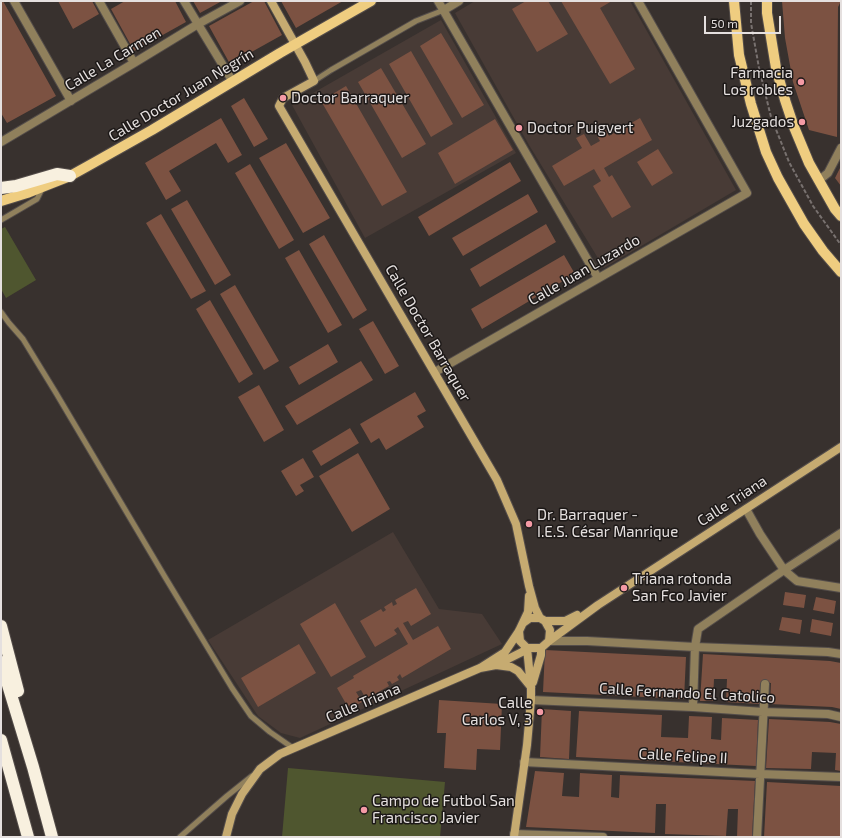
<!DOCTYPE html>
<meta charset="utf-8">
<style>
body{margin:0}
#map{position:relative;width:842px;height:838px;overflow:hidden;background:#38312e;font-family:"Exo 2",sans-serif}
canvas{display:block}
.frame{position:absolute;inset:0;border:2px solid #e5e0df;pointer-events:none}
.scale{position:absolute;left:704px;top:16px;width:77px;height:18px;box-sizing:border-box;border:2px solid #e5e0df;border-top:0;padding-left:5px;font-size:12px;line-height:14px;white-space:nowrap;color:#e5e0df;-webkit-text-stroke:3px #1d1918;paint-order:stroke}
</style>
<div id="map">
<canvas width="842" height="838"></canvas>
<div class="frame"></div>
<div class="scale">50 m</div>
</div>
<script>
const ctx = document.querySelector('canvas').getContext('2d');
ctx.lineJoin = 'round';
function fillPath(path, color) { ctx.fillStyle = color; ctx.fill(path, 'evenodd'); }
const toPath = rows => new Path2D(rows.map(r => 'M' + r).join(''));
function strokePath(path, color, width, dash) { ctx.strokeStyle = color; ctx.lineWidth = width; ctx.lineCap = dash ? 'butt' : 'round'; ctx.setLineDash(dash || []); ctx.stroke(path); }
function label(font, color, halo, rows, align = 'center') {
  ctx.font = font + ' "Exo 2",sans-serif'; ctx.lineWidth = 3; ctx.setLineDash([]); ctx.textBaseline = 'middle'; ctx.strokeStyle = halo; ctx.fillStyle = color; for (const [text, x, y, turn = 0] of rows) {
    ctx.save(); ctx.translate(x, y); ctx.rotate((+turn || 0) * Math.PI / 180); ctx.textAlign = isNaN(turn) ? turn : align; if (halo) ctx.strokeText(text, 0, 0); ctx.fillText(text, 0, 0); ctx.restore();
  }
}
fillPath(toPath([
 [475,1,630,1,736,190,604,268,529,145,455,13],
 [441,20,516,153,365,238,292,105],
 [393,532,439,609,482,614,502,644,300,738,281,733,258,716,208,640]
]), '#483b36');
fillPath(toPath([
 [5,227,36,280,6,298,1,289,1,229],
 [288,768,445,782,440,837,282,837]
]), '#4f562f');
fillPath(toPath([
 [1,1,3,1,56,96,7,123,1,113],
 [58,1,92,1,99,14,73,29],
 [125,1,175,1,186,22,134,51,111,9],
 [193,1,222,1,200,13],
 [254,1,264,1,282,35,230,64,209,26],
 [281,1,343,1,296,28],
 [526,1,548,1,568,34,537,52,512,9],
 [561,1,612,1,600,8,635,69,610,84],
 [782,1,841,1,838,7,837,137,809,130,793,82,785,38],
 [441,33,484,105,462,118,420,46],
 [411,51,453,124,431,137,389,64],
 [381,68,426,144,402,158,358,82],
 [346,86,407,192,382,206,321,101],
 [244,98,268,139,254,147,231,106],
 [221,118,242,155,228,163,216,143,169,171,181,191,166,200,145,163],
 [640,118,652,140,604,168,609,177,612,175,631,207,612,218,593,186,601,181,594,169,564,186,552,166,582,148,576,138,584,134,591,146,600,141,594,130,603,125,609,136],
 [495,119,513,150,455,184,438,153],
 [286,143,330,218,303,233,259,158],
 [658,149,673,173,652,186,637,162],
 [510,162,521,181,429,236,418,217],
 [250,164,294,240,279,249,235,173],
 [841,166,841,186,835,178],
 [528,194,538,212,463,256,452,238],
 [187,200,231,275,215,285,171,209],
 [161,214,206,291,191,299,146,223],
 [546,224,556,242,480,287,470,269],
 [324,235,367,310,353,319,309,244],
 [299,250,342,325,328,333,285,258],
 [564,255,575,274,482,329,471,309],
 [235,285,279,361,264,370,220,294],
 [210,300,253,374,239,383,196,309],
 [373,321,399,366,385,374,359,329],
 [328,344,338,362,299,385,289,367],
 [361,361,373,380,297,425,285,406],
 [259,385,284,430,264,442,238,397],
 [415,392,426,411,417,416,424,427,386,450,379,438,371,443,360,424],
 [350,428,359,443,321,466,312,451],
 [358,453,390,509,352,532,319,476],
 [303,458,314,477,300,485,304,491,296,496,281,471],
 [416,588,431,614,411,626,408,621,403,623,413,640,438,626,451,649,402,678,400,674,397,677,399,680,392,684,390,681,387,682,389,686,366,699,361,690,356,692,362,702,349,709,337,688,354,678,353,676,408,644,398,627,394,630,397,634,375,647,360,621,381,609,383,612,386,610,384,607,392,602,393,606,397,604,395,600],
 [785,592,806,595,804,608,783,605],
 [816,597,836,601,834,614,813,610],
 [335,603,366,657,331,677,300,624],
 [782,617,802,620,800,634,779,630],
 [812,619,833,623,831,636,810,632],
 [299,644,316,673,258,707,241,678],
 [545,650,686,657,684,699,543,692],
 [703,654,830,661,841,663,841,709,832,707,770,704,771,683,761,682,760,704,726,702,727,679,714,679,713,701,700,701],
 [439,700,502,704,500,750,477,749,476,770,444,768,446,733,437,733],
 [542,709,571,711,569,759,540,757],
 [579,711,662,715,661,737,688,738,689,716,712,717,711,739,721,740,722,718,758,720,756,766,576,757],
 [769,719,830,722,841,724,841,771,835,770,836,753,812,752,811,769,766,768],
 [535,771,564,773,562,796,579,797,580,773,612,775,611,797,619,798,620,775,755,781,752,837,737,837,738,809,728,809,726,836,665,834,666,804,656,804,655,833,526,827],
 [767,782,841,786,841,837,764,837]
]), '#7c5242');
const lane = toPath([
 [314,81,331,70,416,21,444,10],
 [1,220,37,199,43,187],
 [1,312,9,323,23,339,56,393,165,577,232,688,251,716,270,732,293,748],
 [180,837,227,796,252,776]
]);
const street = toPath([
 [14,1,71,101],
 [99,1,134,63],
 [184,1,233,82],
 [438,1,598,278],
 [444,10,459,1],
 [1,142,134,63,198,24,240,1],
 [818,179,823,177,828,173,841,148],
 [435,372,747,193,638,1],
 [746,509,760,534,784,570,797,581,841,588],
 [549,641,587,641,695,647,828,652,841,654],
 [531,700,693,707,763,712,828,714,841,717],
 [693,707,695,647,698,629,784,570,841,533],
 [524,762,760,774,841,777],
 [514,834,603,837],
 [757,837,765,684]
]);
const secondary = toPath([
 [271,1,305,62,314,81,283,98,279,106,497,480,516,524,529,586,535,608,540,618],
 [545,621,565,621,577,615],
 [523,623,530,618,540,618,545,621,550,630,549,641],
 [519,631,520,641,527,648],
 [496,665,511,667,518,671,531,687],
 [480,668,496,665,522,652,527,648,541,648,549,641,598,605,841,447],
 [533,682,541,655,541,648],
 [226,837,232,814,242,794,260,769,280,754,480,668,505,652,519,631,528,612,529,596],
 [514,837,527,745,531,700,531,687,527,648]
]);
const primary = toPath([
 [734,1,739,55,751,104,766,152,778,178,804,224,823,251,841,272],
 [767,1,767,13,776,68,785,100,794,127,809,163,835,209,841,216],
 [1,201,27,193,47,185,70,176,88,166,152,130,280,53,371,1]
]);
const highway = toPath([
 [1,188,16,186,57,174,70,176],
 [1,626,18,691],
 [1,662,33,767,52,837],
 [1,740,28,837]
]);
strokePath(lane, '#544d4a', 7);
strokePath(street, '#544d4a', 10);
strokePath(secondary, '#544d4a', 10);
strokePath(primary, '#544d4a', 12);
strokePath(highway, '#544d4a', 14);
strokePath(toPath([
 [751,1,751,23,759,68,771,117,789,162,813,206,841,245]
]), '#78716f', 2, [4, 2]);
strokePath(lane, '#90805c', 5);
strokePath(street, '#90805c', 8);
strokePath(secondary, '#c6ab71', 8);
strokePath(primary, '#efcd80', 10);
strokePath(highway, '#f8f0df', 12);
for (const [x, y, r, color] of [
 [801,82,4,"#f49aa5"],
 [283,98,4,"#f49aa5"],
 [802,122,4,"#f49aa5"],
 [519,128,4,"#f49aa5"],
 [529,524,4,"#f49aa5"],
 [624,588,4,"#f49aa5"],
 [540,712,4,"#f49aa5"],
 [364,810,4,"#f49aa5"]
]) { const dot = new Path2D(); dot.arc(x, y, r, 0, 2 * Math.PI); ctx.fillStyle = color; ctx.fill(dot); strokePath(dot, '#1d1918', 1.5); }
label('15px', '#e5e0df', '#1d1918', [
 ["Calle La Carmen",113,59,-31],
 ["Calle Doctor Juan Negrín",181,95,-31],
 ["Calle Juan Luzardo",584,270,-30],
 ["Calle Doctor Barraquer",428,333,60],
 ["Calle Triana",732,501,-33],
 ["Calle Fernando El Catolico",687,693,3],
 ["Calle Triana",363,703,-23],
 ["Calle Felipe II",683,756,3]
]);
label('15px', '#e5e0df', '#1d1918', [
 ["Farmacia",793,73,"right"],
 ["Los robles",793,90,"right"],
 ["Doctor Barraquer",291,98],
 ["Juzgados",794,122,"right"],
 ["Doctor Puigvert",527,128],
 ["Dr. Barraquer -",537,515],
 ["I.E.S. César Manrique",537,532],
 ["Triana rotonda",632,579],
 ["San Fco Javier",632,596],
 ["Calle",532,703,"right"],
 ["Carlos V, 3",532,720,"right"],
 ["Campo de Futbol San",372,801],
 ["Francisco Javier",372,818]
], 'left');
</script>
